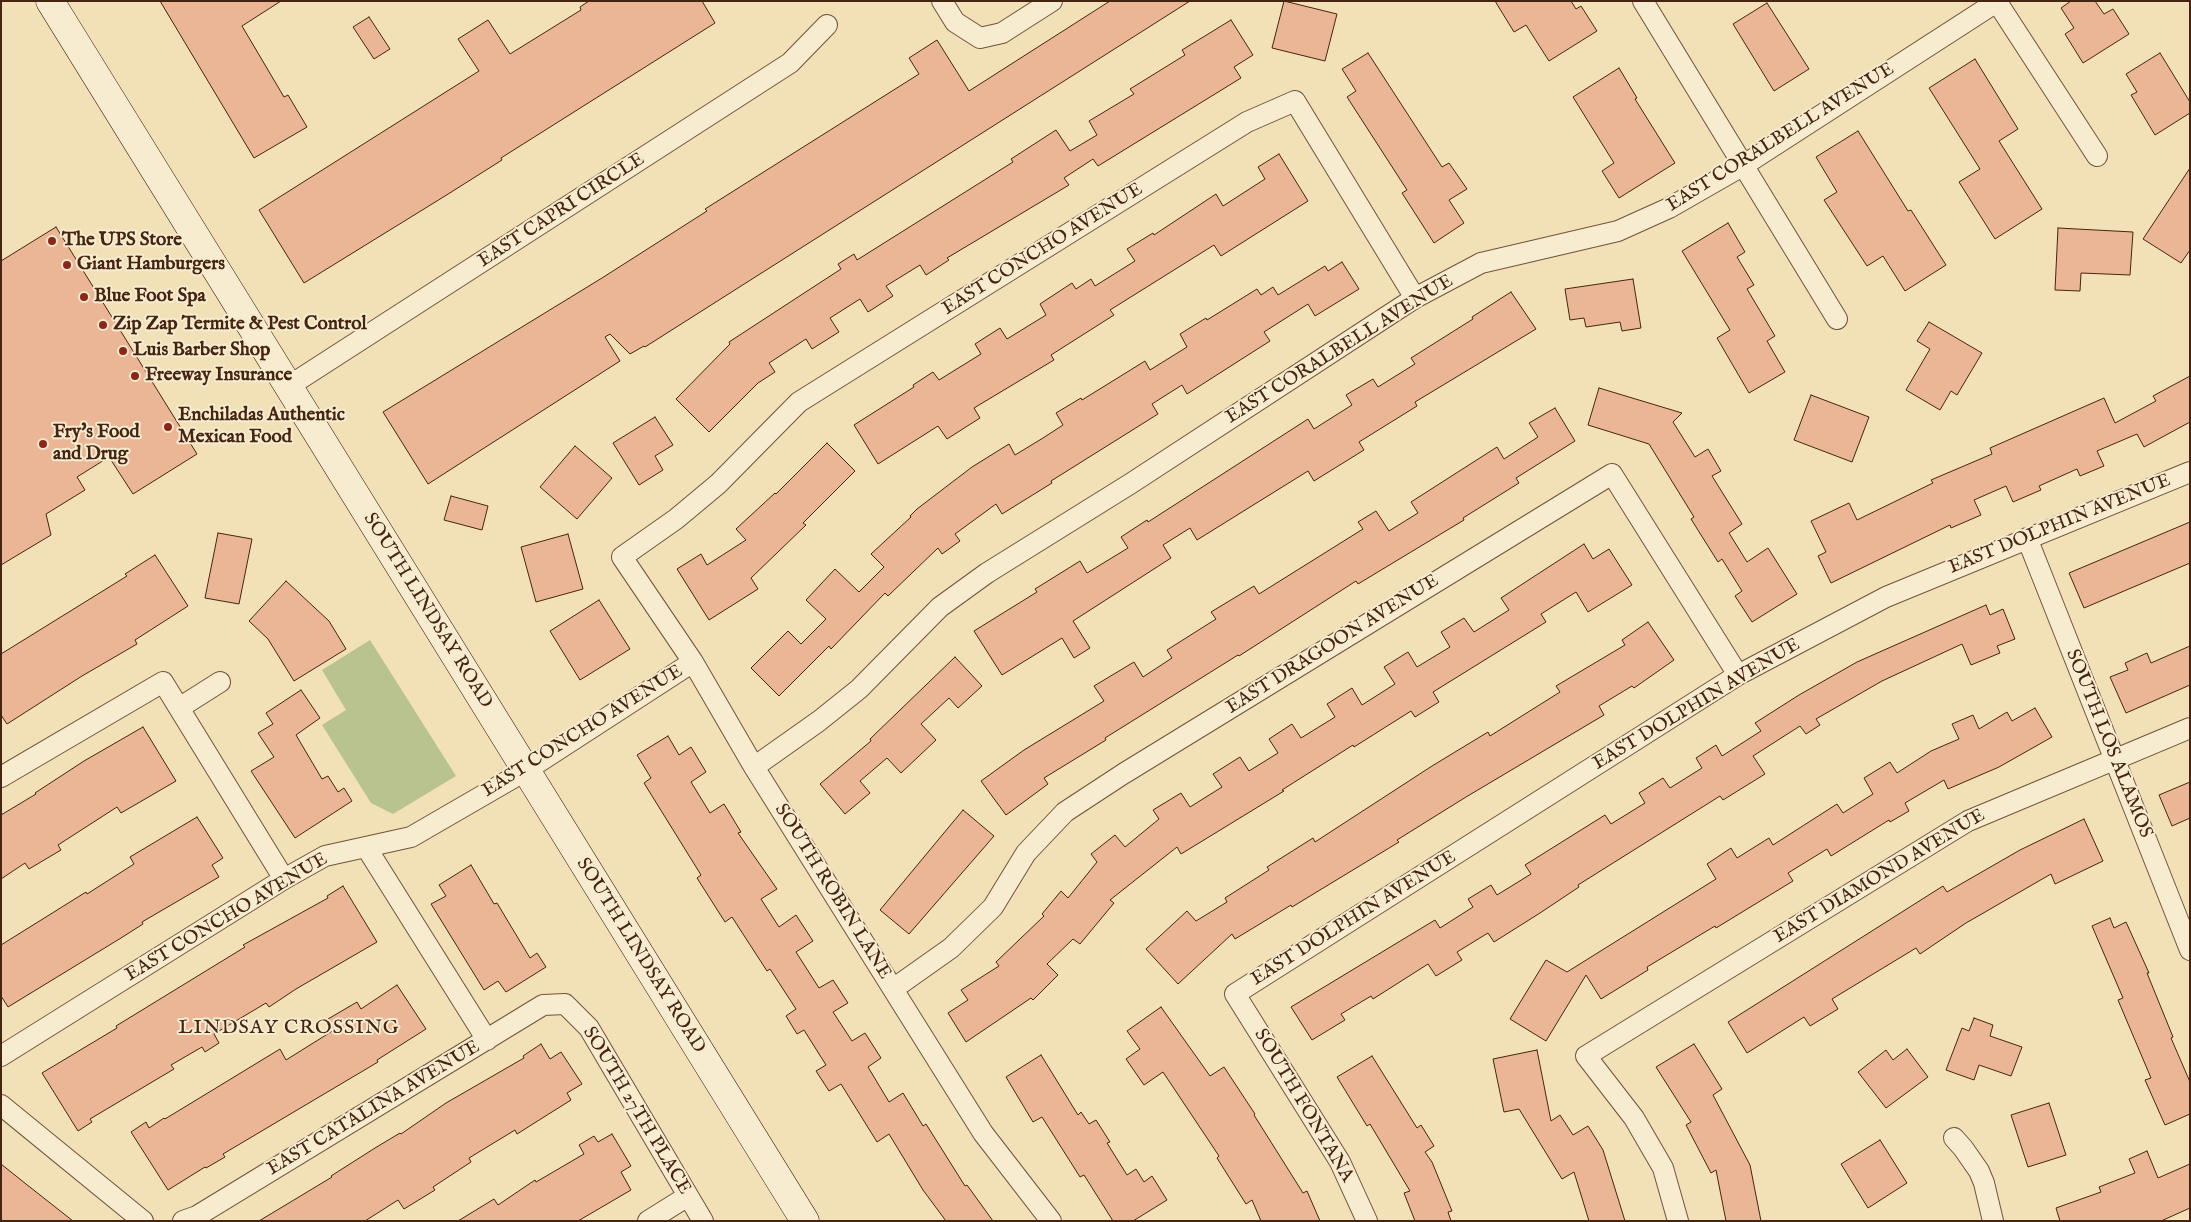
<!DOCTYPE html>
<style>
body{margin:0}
#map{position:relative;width:2191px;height:1222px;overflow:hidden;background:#f2e0b6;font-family:"IM FELL English",serif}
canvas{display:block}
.frame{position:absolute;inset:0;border:2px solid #452512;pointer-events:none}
</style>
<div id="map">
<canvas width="2191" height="1222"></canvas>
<div class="frame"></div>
</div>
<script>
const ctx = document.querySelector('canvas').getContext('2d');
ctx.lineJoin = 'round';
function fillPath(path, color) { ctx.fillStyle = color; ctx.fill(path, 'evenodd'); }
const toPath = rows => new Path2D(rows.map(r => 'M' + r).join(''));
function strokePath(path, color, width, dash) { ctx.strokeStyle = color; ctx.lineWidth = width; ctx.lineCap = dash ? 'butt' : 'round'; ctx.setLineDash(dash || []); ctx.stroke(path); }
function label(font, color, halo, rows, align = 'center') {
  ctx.font = font + ' "IM FELL English",serif'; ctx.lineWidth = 4; ctx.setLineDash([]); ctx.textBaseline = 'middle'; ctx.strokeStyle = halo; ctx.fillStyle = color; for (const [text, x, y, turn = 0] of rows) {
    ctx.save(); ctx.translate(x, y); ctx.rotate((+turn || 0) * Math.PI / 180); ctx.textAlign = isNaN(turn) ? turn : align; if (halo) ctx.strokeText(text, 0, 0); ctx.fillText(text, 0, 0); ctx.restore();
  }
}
fillPath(toPath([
 [370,640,456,776,393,814,371,803,322,725,346,710,322,670]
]), '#b8c390');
const building = toPath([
 [160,1,281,1,242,26,284,97,288,95,307,127,254,158,160,1],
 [589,1,702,1,715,23,501,158,502,160,445,196,304,283,259,210,479,71,458,39,488,20,510,54,581,10,580,7,589,1],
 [1110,1,1190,1,645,347,644,346,630,354,610,334,605,337,620,361,428,484,383,412,602,278,707,211,705,209,919,74,909,58,937,40,969,91,1110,1],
 [1284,1,1337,14,1325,61,1272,48,1284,1],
 [1495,1,1571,1,1576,9,1581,6,1597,31,1549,61,1526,25,1514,32,1495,1],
 [2071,1,2095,1,2104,14,2113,9,2129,34,2083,63,2065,34,2074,28,2061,8,2071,1],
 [1767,3,1809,69,1774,91,1733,24,1767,3],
 [369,17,390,49,374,59,353,27,369,17],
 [1231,20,1253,55,1234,67,1241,78,1098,166,1093,159,1064,178,1069,185,947,258,949,260,926,275,920,265,886,286,893,296,868,312,860,299,830,318,839,332,812,349,806,339,769,363,775,372,758,383,709,432,676,399,730,344,729,342,841,269,838,264,854,254,857,260,1013,162,1011,159,1056,130,1070,151,1097,135,1089,121,1134,94,1130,89,1185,55,1182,50,1231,20],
 [1368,53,1442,167,1449,163,1467,189,1449,200,1464,223,1434,243,1402,193,1407,190,1347,97,1356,91,1342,69,1368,53],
 [2160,53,2190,102,2190,113,2155,135,2131,95,2137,92,2126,74,2160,53],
 [1975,59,2018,129,1999,141,2042,209,1995,239,1959,182,1980,169,1929,88,1975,59],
 [1619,68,1637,98,1635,99,1675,163,1619,198,1602,171,1614,163,1573,97,1619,68],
 [1858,131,1908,211,1911,210,1946,265,1905,291,1883,256,1867,266,1824,200,1837,192,1816,157,1858,131],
 [1279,154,1308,201,1221,256,1214,245,1110,310,1114,315,1051,355,1054,360,974,408,980,418,947,439,938,426,878,464,854,425,914,387,913,385,933,372,939,380,981,354,975,344,1000,328,1007,339,1046,315,1040,304,1072,283,1076,289,1091,279,1095,286,1135,261,1127,249,1153,233,1154,235,1216,194,1223,206,1265,179,1258,167,1279,154],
 [2190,168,2190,250,2181,263,2143,239,2190,168],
 [1728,223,1745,252,1737,257,1754,285,1747,289,1775,336,1767,341,1785,372,1749,393,1717,338,1730,330,1682,251,1728,223],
 [56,227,197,454,133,494,109,457,77,477,85,490,46,514,51,535,1,565,1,261,56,227],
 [2058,228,2133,232,2130,275,2081,273,2080,291,2055,290,2058,228],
 [1342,262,1359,289,1315,316,1308,304,1264,332,1270,341,1187,394,1182,385,1152,404,1158,414,1051,481,1052,483,1002,514,996,504,955,534,960,541,942,554,938,548,888,596,885,593,831,649,829,646,779,696,751,668,788,631,801,644,826,619,806,600,835,569,859,592,884,567,871,554,911,517,910,516,917,509,972,467,1009,444,1015,455,1043,438,1063,425,1056,413,1081,398,1082,400,1145,361,1150,370,1187,347,1180,334,1206,318,1207,320,1257,289,1261,295,1273,287,1278,295,1325,266,1328,271,1342,262],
 [1633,279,1641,328,1622,331,1620,322,1586,327,1584,318,1570,320,1565,289,1633,279],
 [1511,292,1536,329,1415,402,1417,406,1359,442,1364,450,1314,481,1308,471,1197,540,1190,528,1163,545,1171,558,1073,621,1090,648,1074,658,1062,638,1002,675,974,631,1037,592,1035,589,1080,561,1087,573,1128,548,1121,537,1147,520,1148,522,1308,419,1314,429,1352,405,1346,395,1373,379,1378,387,1415,364,1411,358,1473,319,1472,317,1511,292],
 [1929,322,1982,353,1957,395,1951,391,1940,410,1906,390,1930,349,1917,341,1929,322],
 [2190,376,2190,422,2144,447,2137,434,2097,451,2104,466,2080,476,2077,469,2039,486,2041,490,2013,502,2006,486,1974,500,1981,515,1951,528,1950,525,1831,583,1818,556,1826,552,1811,521,1849,503,1857,520,1933,483,1931,480,1992,454,1990,448,2104,398,2115,423,2156,401,2153,396,2190,376],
 [1599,388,1682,413,1673,422,1695,457,1708,449,1721,471,1712,476,1742,524,1729,533,1747,562,1768,548,1797,594,1752,622,1735,596,1742,591,1722,559,1718,562,1691,519,1694,517,1649,444,1588,425,1599,388],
 [1811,395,1869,417,1852,462,1794,440,1811,395],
 [1555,408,1575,441,1516,478,1519,483,1463,518,1464,520,1358,584,1356,581,1239,656,1238,655,1105,738,1106,740,1044,778,1048,784,1006,815,981,781,1024,750,1104,701,1094,686,1134,662,1143,677,1172,658,1167,650,1216,619,1211,612,1254,586,1259,594,1363,529,1358,522,1376,511,1389,531,1418,513,1411,502,1497,447,1504,459,1538,437,1529,423,1555,408],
 [655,417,673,445,655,456,663,470,639,485,613,443,655,417],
 [827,443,855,471,803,523,806,525,751,578,758,589,709,620,677,569,701,554,707,565,746,540,736,529,775,493,776,494,827,443],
 [575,446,612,478,577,519,540,487,575,446],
 [451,496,488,506,482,530,444,520,451,496],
 [2190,522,2190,563,2084,608,2069,573,2190,522],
 [218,533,252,539,239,604,205,598,218,533],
 [568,534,583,589,536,602,521,547,568,534],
 [1584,544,1593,559,1609,549,1632,585,1588,612,1576,592,1541,614,1546,622,1433,692,1439,702,1415,717,1411,711,1354,747,1353,745,1282,790,1284,791,1181,854,1177,847,1110,900,1114,903,1080,944,1073,939,1047,964,1058,975,1033,1000,1031,998,966,1042,948,1013,968,1000,961,990,999,966,996,962,1044,916,1042,914,1061,891,1068,898,1097,862,1091,854,1115,835,1125,847,1159,819,1153,810,1181,793,1190,807,1222,787,1213,774,1240,757,1249,771,1278,753,1269,739,1292,724,1301,738,1335,717,1327,704,1352,688,1362,705,1395,684,1384,667,1408,652,1417,667,1450,647,1441,632,1464,618,1474,632,1509,610,1501,598,1584,544],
 [155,555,188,606,135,640,137,644,82,676,7,724,1,715,1,654,127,576,125,574,155,555],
 [286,581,329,621,346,649,294,681,268,639,249,621,286,581],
 [599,600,630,649,580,680,550,631,599,600],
 [1986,605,1990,615,2003,609,2015,639,1997,646,2000,653,1971,665,1962,644,1882,681,1816,719,1820,725,1806,734,1800,726,1753,756,1765,774,1723,800,1720,796,1578,885,1579,887,1540,913,1494,942,1488,933,1457,952,1462,960,1436,976,1428,964,1373,999,1371,996,1341,1014,1345,1020,1312,1040,1291,1007,1435,920,1440,928,1473,907,1468,899,1491,885,1497,895,1531,874,1525,865,1605,815,1611,824,1645,803,1639,793,1663,778,1670,788,1702,768,1696,758,1716,745,1722,756,1761,731,1755,723,1799,695,1857,662,1986,605],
 [1648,622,1674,660,1634,688,1632,686,1599,706,1604,715,1466,797,1397,840,1399,842,1292,907,1291,905,1235,939,1232,934,1178,984,1146,949,1187,911,1196,921,1227,902,1225,898,1269,870,1267,867,1313,838,1315,842,1432,766,1488,732,1490,736,1560,692,1556,686,1625,645,1622,640,1648,622],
 [2190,646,2190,685,2126,713,2110,677,2128,670,2125,663,2147,653,2151,663,2190,646],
 [955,657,982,686,958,708,949,698,921,724,936,740,901,773,887,758,860,781,870,793,845,814,820,784,871,741,870,739,955,657],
 [301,690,320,718,296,735,322,779,328,776,338,792,344,788,352,801,295,838,251,771,274,757,258,733,273,724,266,713,301,690],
 [2035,708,2052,737,1999,767,1948,789,1944,780,1905,803,1909,811,1890,822,1889,820,1831,856,1827,849,1788,873,1793,881,1716,928,1715,926,1647,967,1648,970,1601,999,1586,975,1546,1041,1510,1019,1546,960,1567,972,1716,879,1707,864,1731,848,1737,858,1769,838,1773,845,1837,804,1843,813,1873,794,1864,778,1890,762,1897,773,1931,751,1959,739,1952,724,1973,715,1979,729,2007,712,2012,721,2035,708],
 [143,727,176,781,121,813,117,807,58,845,61,850,29,869,25,863,1,879,1,815,36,794,35,793,84,761,143,727],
 [668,736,679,755,691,747,706,772,691,782,710,813,724,804,741,832,738,833,777,889,761,899,779,927,796,915,813,941,796,952,819,988,833,980,848,1003,833,1012,852,1041,865,1033,881,1058,868,1067,889,1102,903,1093,923,1126,926,1124,965,1186,967,1185,993,1221,946,1221,923,1190,889,1134,877,1142,841,1084,829,1091,816,1071,826,1065,804,1030,797,1034,786,1016,796,1009,770,969,767,971,732,917,725,922,697,878,701,875,644,783,651,778,637,755,668,736],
 [2190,782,2190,818,2172,826,2159,795,2190,782],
 [963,810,994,836,909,934,880,910,963,810],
 [197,817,223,858,212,865,219,877,142,922,143,924,121,938,8,1007,1,996,1,945,86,892,87,894,134,864,130,857,197,817],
 [2084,819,2103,861,2055,884,2051,874,1966,923,1920,954,1916,948,1832,999,1838,1009,1810,1026,1804,1017,1747,1053,1728,1022,1943,886,1947,892,2020,850,2084,819],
 [471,865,494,904,497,903,530,958,537,953,546,967,506,992,498,981,484,990,431,904,446,896,439,885,471,865],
 [343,886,377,942,296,989,269,1007,266,1003,214,1034,219,1043,205,1052,202,1047,171,1065,174,1069,90,1119,92,1122,78,1131,42,1073,117,1028,116,1026,245,947,243,945,328,898,327,896,343,886],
 [2110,918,2114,928,2126,922,2149,973,2147,973,2173,1037,2171,1038,2190,1082,2190,1114,2165,1125,2145,1080,2151,1078,2118,1000,2123,998,2092,926,2110,918],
 [397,985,426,1029,377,1060,378,1062,223,1154,225,1157,206,1168,205,1167,168,1190,131,1132,146,1122,149,1128,164,1118,165,1119,280,1049,286,1060,334,1030,328,1019,357,1002,361,1009,397,985],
 [1161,1007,1210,1076,1224,1067,1255,1114,1254,1115,1303,1193,1307,1191,1320,1221,1261,1221,1252,1200,1246,1204,1217,1158,1219,1156,1163,1072,1144,1085,1126,1059,1140,1049,1127,1031,1161,1007],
 [1974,1018,1993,1025,1990,1036,2022,1047,2011,1076,1979,1065,1974,1080,1946,1070,1962,1028,1969,1031,1974,1018],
 [541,1044,550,1059,561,1052,582,1084,567,1093,571,1100,517,1134,515,1130,469,1158,471,1162,433,1187,435,1190,404,1209,398,1200,365,1221,259,1221,332,1177,331,1176,375,1148,400,1133,401,1134,446,1103,524,1058,523,1056,541,1044],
 [1694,1044,1722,1089,1713,1095,1750,1165,1761,1221,1726,1221,1716,1170,1711,1173,1686,1125,1691,1122,1656,1067,1694,1044],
 [1907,1049,1928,1077,1886,1108,1858,1072,1886,1050,1893,1060,1907,1049],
 [1537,1050,1551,1121,1560,1115,1573,1135,1588,1126,1603,1150,1625,1221,1589,1221,1574,1172,1562,1179,1519,1109,1504,1112,1493,1059,1537,1050],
 [1041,1055,1078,1115,1081,1112,1089,1124,1096,1120,1110,1142,1107,1143,1127,1175,1136,1169,1144,1182,1152,1176,1167,1200,1133,1221,1113,1221,1084,1175,1080,1177,1042,1117,1033,1122,1006,1077,1041,1055],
 [1372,1056,1417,1128,1421,1125,1434,1146,1425,1152,1432,1162,1452,1211,1448,1212,1451,1221,1415,1221,1404,1193,1410,1191,1370,1124,1367,1126,1337,1077,1372,1056],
 [2049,1103,2066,1155,2028,1167,2011,1115,2049,1103],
 [612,1134,631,1166,621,1172,631,1190,578,1221,458,1221,494,1199,498,1205,535,1180,536,1182,584,1154,579,1145,594,1136,598,1142,612,1134],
 [1880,1140,1907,1183,1868,1208,1841,1164,1880,1140],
 [2147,1151,2158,1178,2190,1164,2190,1208,2161,1221,2060,1221,2056,1208,2101,1192,2099,1187,2135,1173,2129,1159,2147,1151],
 [1,1164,26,1184,73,1221,1,1221,1,1164]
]);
fillPath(building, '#ebb696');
strokePath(building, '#452512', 1);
const minor = toPath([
 [942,1,955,22,980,38,1002,33,1052,1],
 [1643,1,1837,319],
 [1997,2,2097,156],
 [289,386,790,63,827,25],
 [2027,538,2190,950],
 [179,708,220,682],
 [754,767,819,721,859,689,940,607,987,573,1130,484,1415,298,1481,263,1618,231,1669,208,1744,165,1998,1],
 [1,777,163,682,284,879],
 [366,847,487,1040],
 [893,989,951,948,993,907,1026,853,1065,812,1123,774,1612,474,1738,675],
 [1,1056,284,879,325,856,411,837,525,771,693,662],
 [1,1105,143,1221],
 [1954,1138,1963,1148,1979,1171,1984,1183,1993,1221],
 [183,1221,197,1216,543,1005,565,1004,589,1028,703,1221],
 [648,1221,688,1196],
 [1051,1221,983,1133,754,767,693,662,622,557,676,519,718,484,799,402,1247,122,1295,101,1415,298],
 [1367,1221,1340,1162,1235,994,1738,675,1886,597,2190,472],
 [1678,1221,1663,1168,1634,1118,1586,1056,1968,821,2190,728]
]);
const secondary = toPath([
 [50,1,805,1221]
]);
strokePath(minor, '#70543b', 22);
strokePath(secondary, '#452512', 29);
strokePath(minor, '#f7ebd0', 20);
strokePath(secondary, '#f7ebd0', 28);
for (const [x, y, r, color] of [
 [52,241,5,"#8f2418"],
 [67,265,5,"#8f2418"],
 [84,297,5,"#8f2418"],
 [103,325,5,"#8f2418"],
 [123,351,5,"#8f2418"],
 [135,376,5,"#8f2418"],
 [168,427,5,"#8f2418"],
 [43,444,5,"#8f2418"]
]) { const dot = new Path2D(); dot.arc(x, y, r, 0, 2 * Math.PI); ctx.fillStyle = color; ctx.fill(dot); strokePath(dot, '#f7ebd0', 2); }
label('19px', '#452512', '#f7ebd0', [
 ["EAST CORALBELL AVENUE",1781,138,-32],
 ["EAST CAPRI CIRCLE",562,211,-33],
 ["EAST CONCHO AVENUE",1043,250,-32],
 ["EAST CORALBELL AVENUE",1340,350,-32],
 ["EAST DOLPHIN AVENUE",2060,525,-22],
 ["SOUTH LINDSAY ROAD",427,611,58],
 ["EAST DRAGOON AVENUE",1333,645,-32],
 ["EAST DOLPHIN AVENUE",1697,705,-31],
 ["EAST CONCHO AVENUE",583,732,-32],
 ["SOUTH LOS ALAMOS",2108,744,68],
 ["EAST DIAMOND AVENUE",1880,877,-31],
 ["SOUTH ROBIN LANE",832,892,58],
 ["EAST CONCHO AVENUE",227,918,-31],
 ["EAST DOLPHIN AVENUE",1354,919,-32],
 ["SOUTH LINDSAY ROAD",640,956,58],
 ["SOUTH FONTANA",1303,1106,59],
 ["EAST CATALINA AVENUE",374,1109,-31],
 ["SOUTH 27TH PLACE",636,1111,59]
]);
label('bold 19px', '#452512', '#f7ebd0', [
 ["The UPS Store",62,241],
 ["Giant Hamburgers",77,265],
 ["Blue Foot Spa",94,297],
 ["Zip Zap Termite & Pest Control",113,325],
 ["Luis Barber Shop",133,351],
 ["Freeway Insurance",145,376],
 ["Enchiladas Authentic",178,416],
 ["Mexican Food",178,438],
 ["Fry's Food",53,433],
 ["and Drug",53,455]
], 'left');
ctx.letterSpacing = '1px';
label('20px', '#452512', '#f7ebd0', [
 ["LINDSAY CROSSING",289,1029]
]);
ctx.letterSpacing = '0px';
</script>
